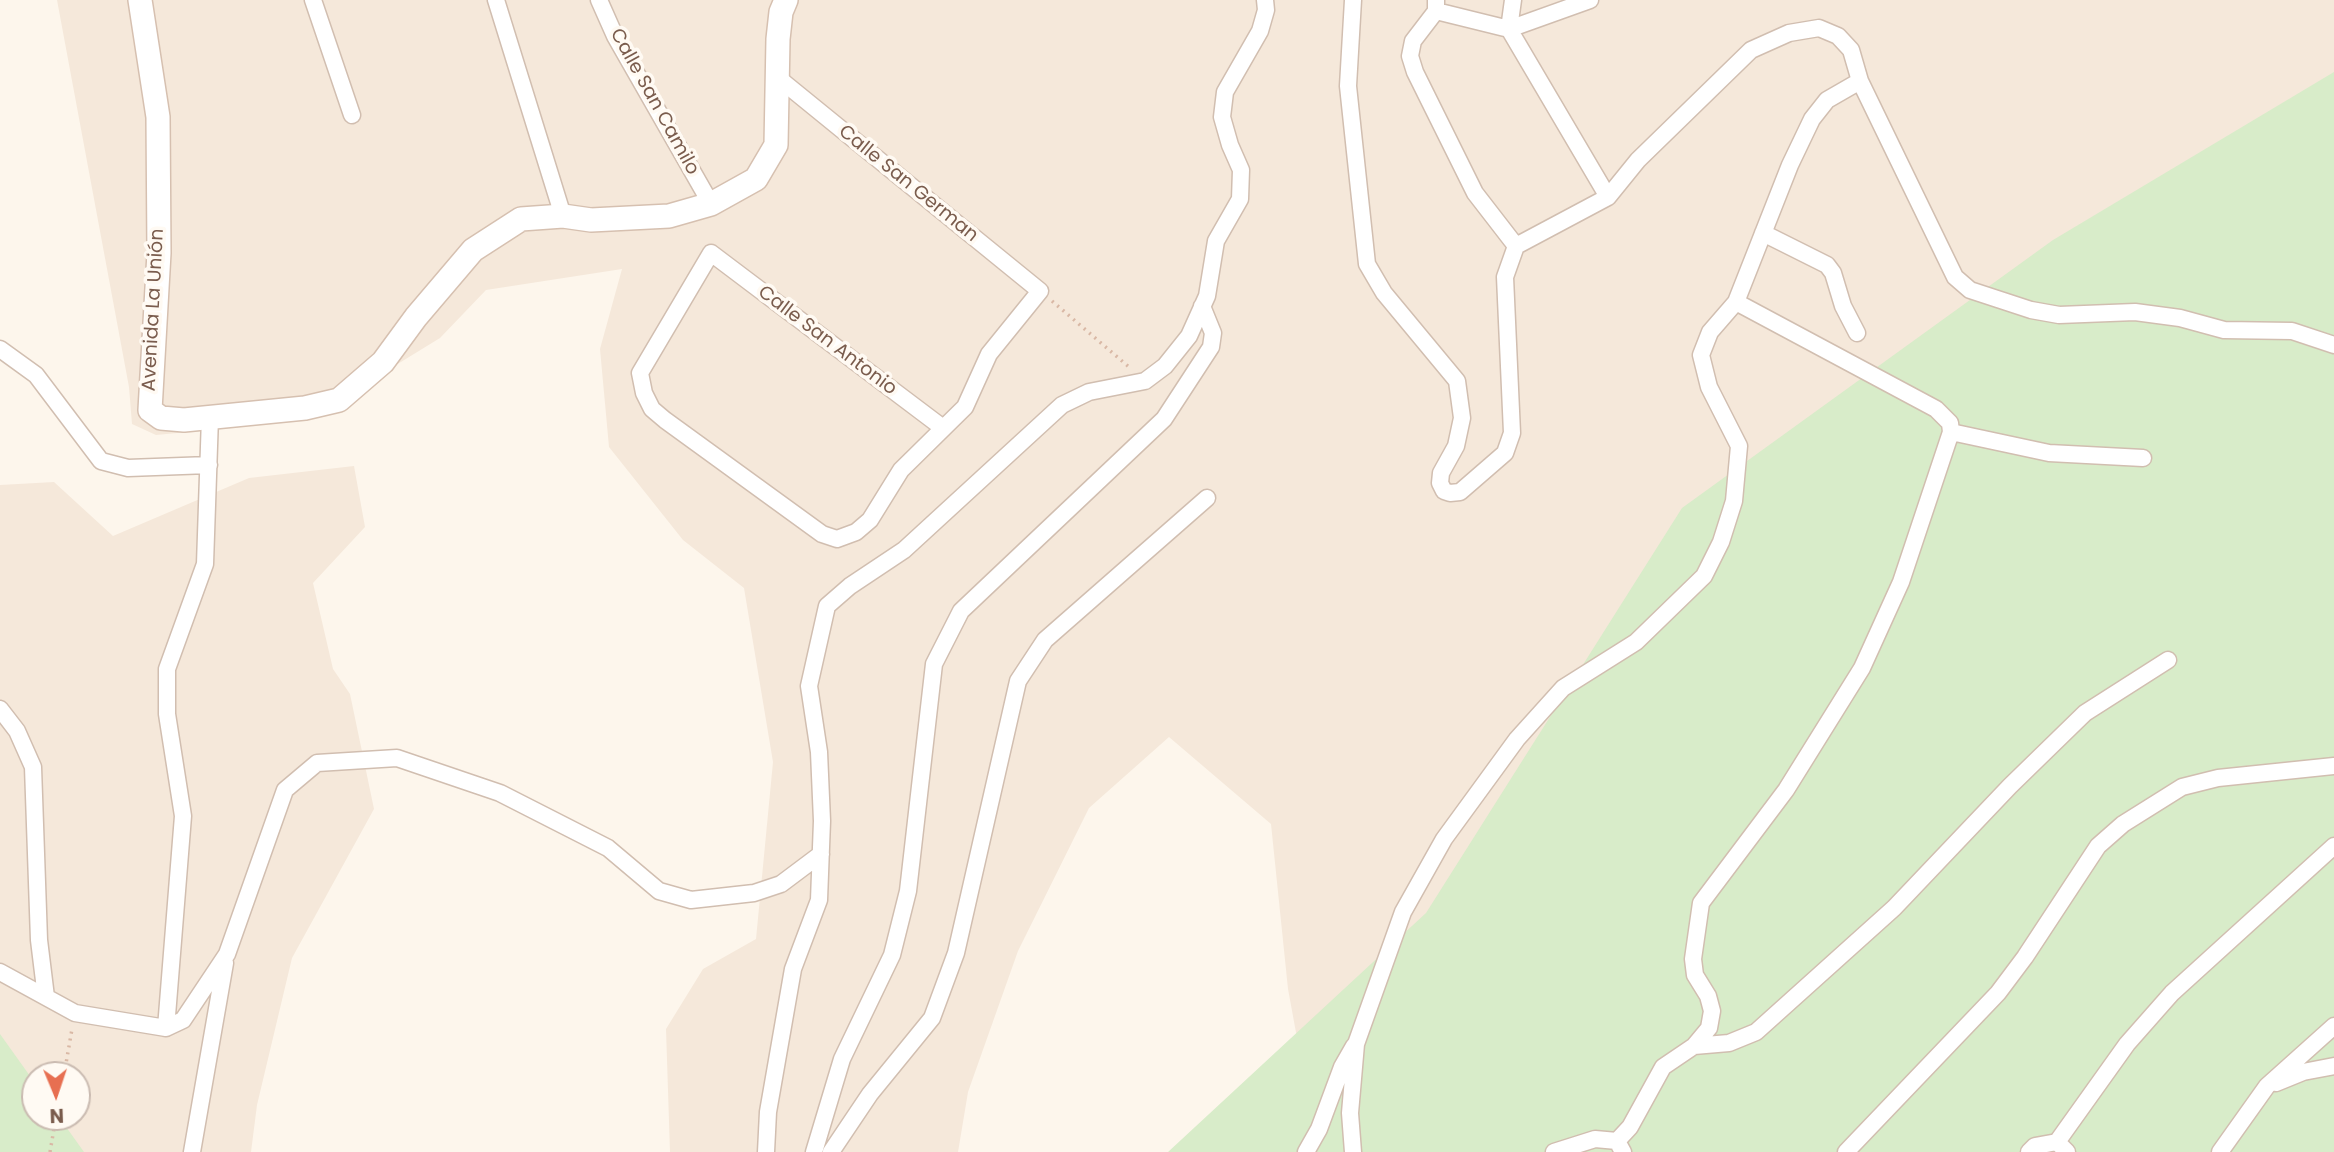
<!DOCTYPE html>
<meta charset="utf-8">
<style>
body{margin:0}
#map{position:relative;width:2334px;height:1152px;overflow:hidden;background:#fdf6ec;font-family:Poppins,sans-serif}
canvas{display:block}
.north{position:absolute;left:21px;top:1061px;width:70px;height:70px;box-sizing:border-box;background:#fffaf3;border:2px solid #cabbb1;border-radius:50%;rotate:178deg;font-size:19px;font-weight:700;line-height:28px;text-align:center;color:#7a5c4d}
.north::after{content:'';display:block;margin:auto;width:24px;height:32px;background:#e76f51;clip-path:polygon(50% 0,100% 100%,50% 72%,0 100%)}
</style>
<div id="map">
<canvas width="2334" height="1152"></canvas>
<div class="north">N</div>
</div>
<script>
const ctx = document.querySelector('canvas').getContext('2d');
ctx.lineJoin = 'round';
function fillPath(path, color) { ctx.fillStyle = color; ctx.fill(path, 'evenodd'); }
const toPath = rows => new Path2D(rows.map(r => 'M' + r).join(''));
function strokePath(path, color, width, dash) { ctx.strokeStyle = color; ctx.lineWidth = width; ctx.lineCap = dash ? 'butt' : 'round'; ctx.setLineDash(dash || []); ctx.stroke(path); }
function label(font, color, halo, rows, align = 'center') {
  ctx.font = font + ' Poppins,sans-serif'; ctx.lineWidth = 7; ctx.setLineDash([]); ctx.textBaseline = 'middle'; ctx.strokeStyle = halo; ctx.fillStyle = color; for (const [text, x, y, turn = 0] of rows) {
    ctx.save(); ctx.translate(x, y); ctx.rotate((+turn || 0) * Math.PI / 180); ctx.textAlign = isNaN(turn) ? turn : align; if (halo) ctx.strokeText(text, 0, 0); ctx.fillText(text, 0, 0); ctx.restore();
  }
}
fillPath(toPath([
 [57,0,2334,0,2334,1152,1318,1152,1288,989,1271,824,1169,737,1089,808,1018,951,968,1092,958,1152,670,1152,666,1029,703,969,756,939,773,762,744,588,683,540,609,447,600,349,622,269,486,290,440,338,339,400,241,427,156,435,132,424,129,387],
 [354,466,365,527,313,583,333,669,350,694,374,809,292,958,257,1105,251,1152,0,1152,0,485,54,482,113,536,249,478],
 [35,1075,77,1075,77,1117,35,1117]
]), '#f5e8da');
fillPath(toPath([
 [2334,72,2334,1152,1168,1152,1426,913,1682,508,2053,240],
 [0,1034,35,1083,35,1117,59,1117,84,1152,0,1152]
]), '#d8ecc9');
const minor = toPath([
 [313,0,352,115],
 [496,0,563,216],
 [599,0,615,36,711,204],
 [1353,0,1348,86,1367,264,1384,293,1457,381,1462,418,1456,446,1441,473,1440,483,1444,491,1450,493,1460,492,1505,453,1512,433,1505,277,1516,246,1608,197,1638,160,1751,50,1789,33,1819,28,1838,36,1851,50,1860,81,1827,100,1812,119,1790,165,1736,302,1710,332,1701,355,1709,387,1739,446,1734,501,1721,542,1704,576,1636,642,1563,688,1517,739,1444,839,1403,912,1356,1044,1350,1113,1353,1152],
 [1436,0,1436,11,1413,41,1410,56,1415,72,1475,193,1516,246],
 [1513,0,1509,29,1608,197],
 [1436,11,1509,29,1590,0],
 [777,77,1040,291,989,354,965,407,901,470,870,520,856,532,837,539,822,534,665,420,652,409,644,393,640,373,711,253,943,428],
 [1860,81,1955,277,1970,290,2031,310,2059,315,2135,312,2180,318,2224,330,2292,331,2334,345],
 [1763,233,1827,265,1833,273,1843,306,1857,333],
 [0,349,36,375,101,461,128,468,209,465],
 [1951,432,2049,453,2143,458],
 [0,709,17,731,33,767,39,940,46,997],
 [0,972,75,1013,166,1028,183,1020,227,954,285,790,317,763,397,758,500,793,608,848,659,891,691,900,754,893,781,884,821,854],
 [166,1028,183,816,167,714,167,669,205,564,210,417],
 [1694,1046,1709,1028,1712,1011,1708,996,1695,975,1693,959,1701,903,1786,790,1862,668,1901,582,1951,432,1950,423,1936,409,1736,302],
 [2276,1083,2303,1072,2334,1066],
 [1617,1141,1630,1127,1663,1067,1694,1046,1729,1043,1756,1032,1894,908,2010,786,2085,713,2168,660],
 [2057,1142,2127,1044,2172,993,2334,846],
 [192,1152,225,963],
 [766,1152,768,1112,793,969,819,900,822,821,819,752,809,686,827,606,850,586,904,550,1062,405,1089,392,1145,381,1165,366,1189,336,1207,296,1216,241,1240,199,1241,170,1230,145,1222,117,1225,92,1260,31,1266,10,1265,0],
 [814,1152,842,1059,892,955,908,891,934,664,961,611,1164,419,1211,347,1213,333,1202,306],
 [831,1152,870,1094,932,1018,956,953,1018,681,1045,640,1207,498],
 [1306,1152,1319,1129,1342,1067,1354,1046],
 [1554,1152,1595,1139,1617,1141,1623,1152],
 [1846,1152,1998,993,2025,957,2098,846,2123,824,2182,787,2218,778,2334,766],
 [2029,1152,2035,1146,2057,1142,2067,1152],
 [2220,1152,2267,1086,2334,1026]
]);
const secondary = toPath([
 [140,0,158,117,159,253,150,410,161,418,184,420,305,408,339,400,383,362,416,317,473,250,521,219,563,216,591,220,669,216,711,204,756,179,776,145,778,39,781,12,786,0]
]);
strokePath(minor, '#d1beb0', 19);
strokePath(secondary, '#d6c0b0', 26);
strokePath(toPath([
 [1052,301,1129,367],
 [64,1075,72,1029],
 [50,1152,56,1117]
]), '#d9b8a5', 3.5, [2, 5]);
strokePath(minor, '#fff', 16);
strokePath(secondary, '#fff', 23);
label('19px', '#7a5c4d', '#fffaf3', [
 ["Calle San Camilo",654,102,61],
 ["Calle San German",908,184,39],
 ["Avenida La Unión",154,310,-87],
 ["Calle San Antonio",827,341,37]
]);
</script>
